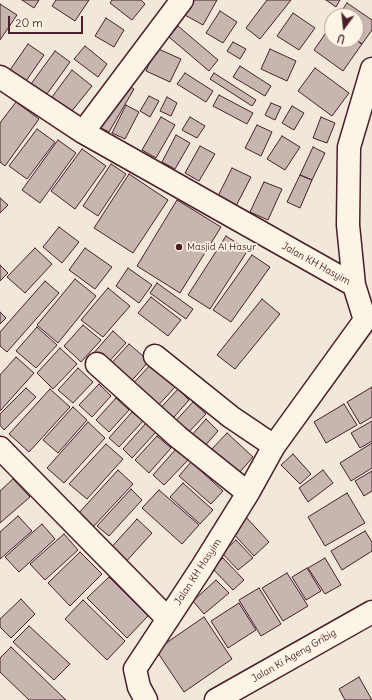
<!DOCTYPE html>
<style>
body{margin:0}
#map{position:relative;width:372px;height:700px;overflow:hidden;background:#f1e8da;font-family:Delius,sans-serif}
canvas{display:block}
.north{position:absolute;left:324px;top:8px;width:40px;height:40px;box-sizing:border-box;background:#fcf5e5;border:1px solid #b59f9b;border-radius:50%;rotate:195deg;font-size:11px;font-weight:700;line-height:16px;text-align:center;color:#4a1f2b}
.north::after{content:'';display:block;margin:auto;width:14px;height:18px;background:#4a1f2b;clip-path:polygon(50% 0,100% 100%,50% 72%,0 100%)}
.scale{position:absolute;left:8px;top:16px;width:75px;height:18px;box-sizing:border-box;border:2px solid #4a1f2b;border-top:0;padding-left:5px;font-size:12px;line-height:14px;white-space:nowrap;color:#4a1f2b;-webkit-text-stroke:3px #fcf5e5;paint-order:stroke}
</style>
<div id="map">
<canvas width="372" height="700"></canvas>
<div class="north">U</div>
<div class="scale">20 m</div>
</div>
<script>
const ctx = document.querySelector('canvas').getContext('2d');
ctx.lineJoin = 'round';
function fillPath(path, color) { ctx.fillStyle = color; ctx.fill(path, 'evenodd'); }
const toPath = rows => new Path2D(rows.map(r => 'M' + r).join(''));
function strokePath(path, color, width, dash) { ctx.strokeStyle = color; ctx.lineWidth = width; ctx.lineCap = dash ? 'butt' : 'round'; ctx.setLineDash(dash || []); ctx.stroke(path); }
function label(font, color, halo, rows, align = 'center') {
  ctx.font = font + ' Delius,sans-serif'; ctx.lineWidth = 3.5; ctx.setLineDash([]); ctx.textBaseline = 'middle'; ctx.strokeStyle = halo; ctx.fillStyle = color; for (const [text, x, y, turn = 0] of rows) {
    ctx.save(); ctx.translate(x, y); ctx.rotate((+turn || 0) * Math.PI / 180); ctx.textAlign = isNaN(turn) ? turn : align; if (halo) ctx.strokeText(text, 0, 0); ctx.fillText(text, 0, 0); ctx.restore();
  }
}
const building = toPath([
 [22,0,39,0,34,8,22,0],
 [56,0,89,0,75,21,52,6,56,0],
 [112,0,141,0,145,4,132,20,110,3,112,0],
 [192,0,217,0,203,25,183,14,192,0],
 [267,0,291,0,260,39,246,28,267,0],
 [326,0,340,0,336,7,326,0],
 [347,3,372,20,372,30,362,44,356,40,356,16,338,16,347,3],
 [0,4,17,15,0,40,0,4],
 [220,11,237,22,223,43,206,33,220,11],
 [293,13,315,28,299,50,277,36,293,13],
 [106,18,124,30,114,47,95,36,106,18],
 [332,24,332,40,356,40,362,44,343,71,314,50,332,24],
 [178,26,218,60,209,71,169,37,178,26],
 [233,42,246,49,240,59,227,51,233,42],
 [28,44,44,55,26,81,10,70,28,44],
 [85,46,107,64,98,77,74,59,85,46],
 [156,48,181,59,170,82,146,71,156,48],
 [270,49,296,61,287,81,261,69,270,49],
 [55,51,70,62,47,94,31,84,55,51],
 [240,66,271,86,265,96,233,77,240,66],
 [315,68,349,93,332,116,298,91,315,68],
 [72,70,92,86,71,112,52,97,72,70],
 [185,73,213,91,206,102,177,84,185,73],
 [214,73,256,100,252,106,210,79,214,73],
 [122,82,134,89,109,132,97,126,122,82],
 [219,95,253,113,247,124,213,106,219,95],
 [149,96,159,101,150,117,140,111,149,96],
 [167,97,177,103,171,116,160,111,167,97],
 [16,102,39,119,5,166,0,162,0,123,16,102],
 [271,103,281,107,275,120,265,115,271,103],
 [126,105,139,112,125,139,112,133,126,105],
 [292,106,304,113,294,130,282,123,292,106],
 [161,117,175,125,156,158,142,150,161,117],
 [190,117,205,126,197,138,182,130,190,117],
 [321,117,335,123,327,143,313,138,321,117],
 [257,125,272,132,261,156,245,148,257,125],
 [37,129,55,142,27,179,9,166,37,129],
 [176,135,190,143,175,169,162,162,176,135],
 [282,136,300,147,285,170,267,159,282,136],
 [58,140,76,153,40,203,22,190,58,140],
 [200,146,215,154,199,181,185,173,200,146],
 [313,147,325,153,312,180,300,175,313,147],
 [82,149,106,166,75,209,51,191,82,149],
 [111,164,126,174,98,216,83,206,111,164],
 [232,168,251,177,235,208,217,198,232,168],
 [129,174,168,200,133,253,94,228,129,174],
 [300,175,312,180,300,208,287,202,300,175],
 [264,182,282,189,268,220,250,212,264,182],
 [0,198,8,205,0,213,0,198],
 [177,200,221,227,180,293,137,266,177,200],
 [59,227,79,242,62,263,43,247,59,227],
 [226,236,248,250,210,309,188,295,226,236],
 [35,248,52,264,25,293,7,277,35,248],
 [85,248,112,267,95,289,69,270,85,248],
 [252,255,270,267,231,322,213,310,252,255],
 [0,265,8,273,0,281,0,265],
 [128,268,152,285,139,303,116,286,128,268],
 [75,279,96,296,58,343,37,325,75,279],
 [45,281,59,293,7,352,0,346,0,332,45,281],
 [157,283,193,309,186,319,150,293,157,283],
 [108,288,130,306,103,337,81,320,108,288],
 [151,297,181,320,168,336,138,313,151,297],
 [262,299,280,314,235,369,217,355,262,299],
 [0,312,6,318,0,324,0,312],
 [83,325,101,340,81,362,64,346,83,325],
 [37,327,57,345,36,368,16,351,37,327],
 [113,331,126,343,104,367,91,356,113,331],
 [129,344,149,361,128,385,108,367,129,344],
 [60,348,77,364,53,389,37,373,60,348],
 [16,357,34,373,0,411,0,375,16,357],
 [151,364,176,386,153,411,128,389,151,364],
 [78,368,93,382,73,403,58,390,78,368],
 [99,384,111,396,92,417,79,405,99,384],
 [372,387,372,417,360,424,347,402,372,387],
 [26,388,36,397,4,430,0,425,0,414,26,388],
 [50,389,70,407,29,452,9,434,50,389],
 [178,389,189,400,167,425,155,414,178,389],
 [116,398,129,410,109,432,96,420,116,398],
 [193,402,206,414,184,437,171,426,193,402],
 [344,404,357,425,326,443,314,422,344,404],
 [73,407,87,420,58,453,43,440,73,407],
 [132,412,143,421,119,447,109,438,132,412],
 [206,419,218,431,204,447,191,436,206,419],
 [372,421,372,441,360,448,351,433,372,421],
 [88,422,105,438,64,483,47,468,88,422],
 [146,423,156,432,132,458,123,449,146,423],
 [227,433,253,457,239,473,212,449,227,433],
 [157,436,171,448,149,473,135,460,157,436],
 [372,443,372,468,351,481,340,463,372,443],
 [106,444,123,459,87,499,69,484,106,444],
 [176,449,188,460,164,485,153,475,176,449],
 [293,454,311,474,300,484,281,465,293,454],
 [191,462,223,491,211,504,179,476,191,462],
 [118,470,133,484,92,528,77,515,118,470],
 [323,470,333,483,308,502,299,488,323,470],
 [372,471,372,491,364,496,355,481,372,471],
 [13,479,30,497,0,523,0,491,13,479],
 [183,483,213,510,200,524,170,497,183,483],
 [131,489,142,500,109,536,97,526,131,489],
 [159,490,199,525,182,544,142,508,159,490],
 [347,493,365,523,325,546,308,517,347,493],
 [244,515,269,542,254,556,229,529,244,515],
 [18,516,32,531,0,559,0,532,18,516],
 [137,519,152,533,123,565,108,551,137,519],
 [42,524,55,539,19,572,5,557,42,524],
 [365,531,372,542,372,551,342,570,331,551,365,531],
 [64,534,78,550,45,580,30,564,64,534],
 [236,540,253,558,238,570,222,553,236,540],
 [80,552,102,574,70,606,48,583,80,552],
 [223,558,244,580,233,590,212,568,223,558],
 [325,558,341,585,325,594,308,568,325,558],
 [307,568,321,591,306,600,292,577,307,568],
 [287,573,308,606,283,621,262,588,287,573],
 [109,577,148,616,127,638,87,598,109,577],
 [216,580,229,593,204,614,193,601,216,580],
 [259,588,281,624,261,636,239,600,259,588],
 [21,599,35,614,11,638,0,627,0,619,21,599],
 [83,600,125,641,107,660,65,619,83,600],
 [239,603,256,630,228,648,211,621,239,603],
 [204,617,232,659,184,692,156,650,204,617],
 [29,626,70,664,54,680,13,642,29,626],
 [11,647,66,700,29,700,0,672,0,658,11,647],
 [359,677,372,700,345,700,339,689,359,677]
]);
fillPath(building, '#c7b6af');
strokePath(building, '#4a1f2b', 1);
const minor = toPath([
 [0,77,83,132,354,285,365,320,274,446,248,493,202,567,135,669,139,687,146,700],
 [83,132,182,0],
 [354,285,348,225,349,147,372,69],
 [155,356,231,417,274,446],
 [97,364,178,437,248,493],
 [0,448,168,619]
]);
const major = toPath([
 [216,700,372,612]
]);
strokePath(minor, '#4a1f2b', 25);
strokePath(major, '#4a1f2b', 25);
strokePath(minor, '#fcf5e5', 22);
strokePath(major, '#fcf5e5', 22);
for (const [x, y, r, color] of [
 [179,247,4,"#4a1f2b"]
]) { const dot = new Path2D(); dot.arc(x, y, r, 0, 2 * Math.PI); ctx.fillStyle = color; ctx.fill(dot); strokePath(dot, '#fcf5e5', 1.5); }
label('10px', '#4a1f2b', '#fcf5e5', [
 ["Masjid Al Hasyr",187,247]
], 'left');
label('10px', '#4a1f2b', '#fcf5e5', [
 ["Jalan KH Hasyim",316,264,29],
 ["Jalan KH Hasyim",198,572,-57],
 ["Jalan Ki Ageng Gribig",294,656,-30]
]);
</script>
